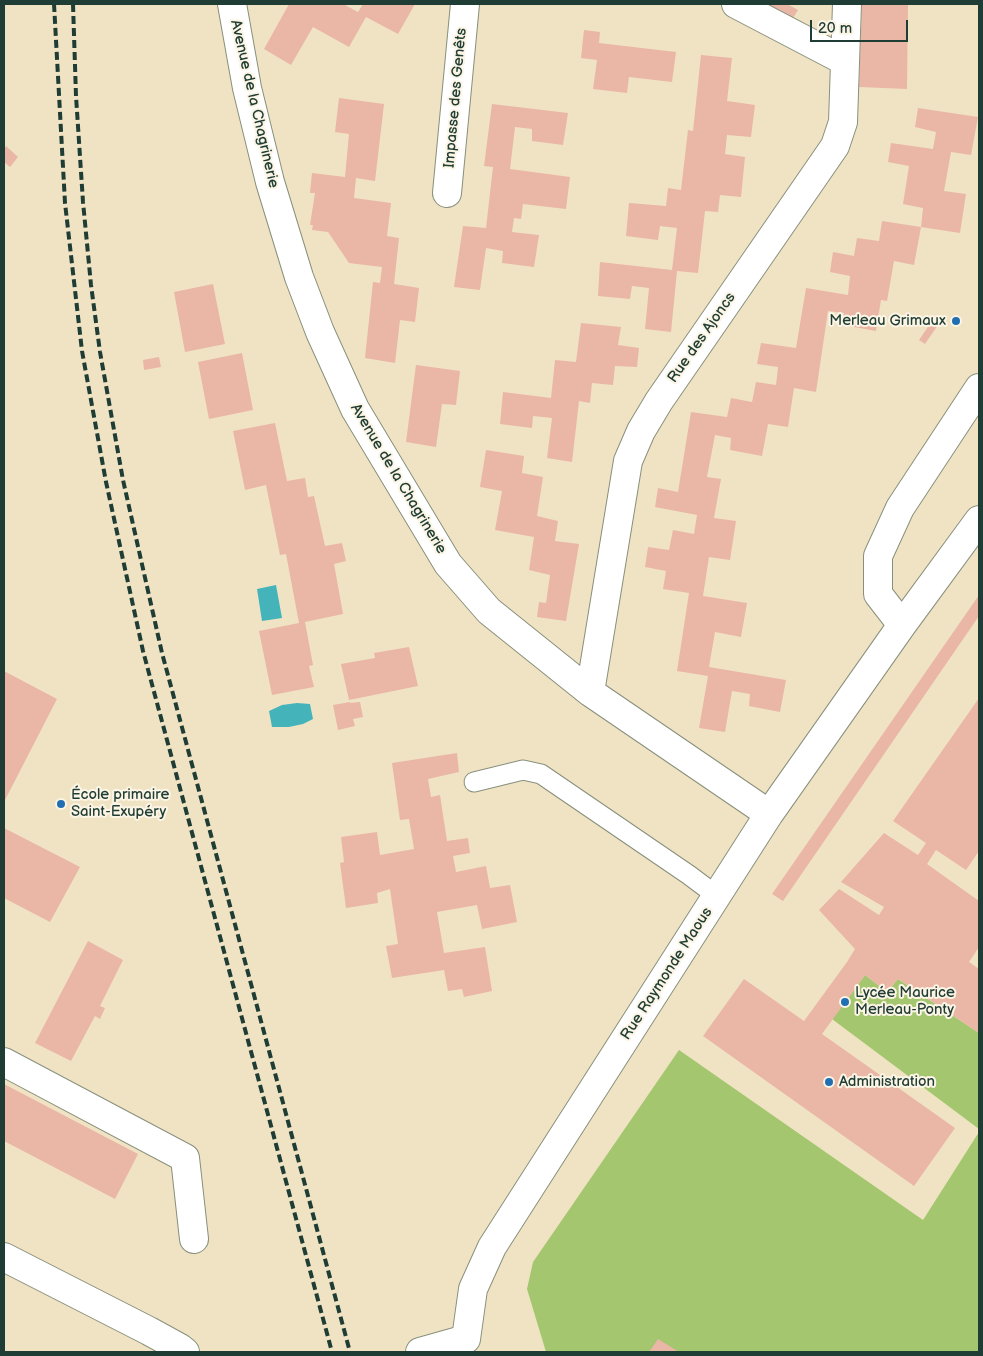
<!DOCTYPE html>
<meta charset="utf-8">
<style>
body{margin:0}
#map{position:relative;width:983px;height:1356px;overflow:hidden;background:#f0e3c4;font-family:"Balsamiq Sans",sans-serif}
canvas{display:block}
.frame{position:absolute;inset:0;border:5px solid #1f3d34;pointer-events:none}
.scale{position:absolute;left:810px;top:20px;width:98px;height:22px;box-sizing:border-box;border:2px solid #1f3d34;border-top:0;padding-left:6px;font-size:15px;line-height:18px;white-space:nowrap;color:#1f3d34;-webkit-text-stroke:4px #fcf5e5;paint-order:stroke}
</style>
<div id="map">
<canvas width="983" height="1356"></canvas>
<div class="frame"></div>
<div class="scale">20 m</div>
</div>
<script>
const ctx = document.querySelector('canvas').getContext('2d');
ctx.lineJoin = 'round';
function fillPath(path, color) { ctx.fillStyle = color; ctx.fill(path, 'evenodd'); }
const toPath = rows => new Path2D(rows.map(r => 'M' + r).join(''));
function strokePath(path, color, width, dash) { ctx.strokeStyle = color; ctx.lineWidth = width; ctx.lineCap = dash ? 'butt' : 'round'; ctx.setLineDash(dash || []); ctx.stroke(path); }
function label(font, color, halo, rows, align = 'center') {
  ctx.font = font + ' "Balsamiq Sans",sans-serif'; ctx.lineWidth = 4; ctx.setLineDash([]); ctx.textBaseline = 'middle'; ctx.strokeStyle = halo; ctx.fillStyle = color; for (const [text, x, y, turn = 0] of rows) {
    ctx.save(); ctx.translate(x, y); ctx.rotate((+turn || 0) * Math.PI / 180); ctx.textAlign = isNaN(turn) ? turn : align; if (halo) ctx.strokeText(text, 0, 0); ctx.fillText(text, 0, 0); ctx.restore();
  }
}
fillPath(toPath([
 [865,975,887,992,898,979,979,1033,979,1129,832,1019],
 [679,1050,923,1220,979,1132,979,1352,546,1352,527,1289,533,1262]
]), '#a3c66f');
fillPath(toPath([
 [276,585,282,618,262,621,257,589],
 [297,703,310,704,313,719,303,724,289,727,272,727,269,711,282,705]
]), '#44b4ba');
fillPath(toPath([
 [289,4,343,4,358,12,363,4,415,4,398,34,366,17,349,47,313,27,291,65,264,49],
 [757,4,787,4,798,10,790,23],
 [862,4,908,4,907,89,859,87],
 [584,30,600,32,599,43,676,52,672,82,629,77,627,93,593,89,597,60,581,58],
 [701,55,732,58,727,101,755,105,751,137,727,135,725,154,745,157,741,197,720,195,718,212,705,211,698,273,677,271,671,332,645,329,649,288,632,286,630,299,598,296,600,262,672,270,677,228,660,226,658,240,626,236,629,203,666,206,668,188,681,190,688,130,693,131],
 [339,98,384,104,375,181,356,178,354,198,391,203,387,236,399,238,394,284,419,288,415,322,400,320,395,363,365,358,373,282,380,283,382,267,349,263,328,232,312,230,313,225,310,225,315,193,310,193,312,173,345,177,349,134,335,132],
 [492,104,568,113,563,145,532,141,532,129,515,127,510,169,570,177,566,209,523,204,521,219,514,218,512,232,539,235,534,267,502,263,503,251,486,248,480,290,454,287,463,226,486,228,493,167,484,166],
 [918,108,978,117,971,155,951,152,944,191,966,194,960,233,921,227,923,208,903,204,909,166,888,162,891,143,933,149,936,132,915,127],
 [6,146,18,157,10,167,4,162,4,149],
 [882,221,921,227,914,265,894,261,887,301,881,300,876,331,843,325,844,313,828,311,816,392,794,388,788,427,768,424,762,456,730,450,731,438,715,435,707,477,721,479,714,518,736,521,730,560,709,557,703,596,747,603,741,637,715,632,709,667,786,680,780,712,749,706,750,694,732,691,725,732,699,728,708,676,677,671,689,593,663,589,666,571,645,567,648,547,669,550,673,530,694,534,697,515,655,507,658,488,678,492,691,412,727,417,731,398,752,402,756,382,776,385,778,367,757,364,761,343,796,348,806,288,848,295,850,276,830,272,833,252,854,256,857,238,879,241],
 [213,284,225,344,185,352,174,292],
 [936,315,942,319,925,344,919,340],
 [581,323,621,327,618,345,639,348,637,367,615,366,613,385,592,383,590,403,579,401,572,462,547,458,552,418,533,416,532,428,500,424,503,392,551,398,555,360,576,362],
 [242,353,253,410,209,419,198,362],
 [159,357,161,367,144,370,143,360],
 [416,365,460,371,456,405,442,404,436,447,406,442],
 [275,423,287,481,305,478,308,497,314,496,325,546,342,543,346,561,334,564,343,614,305,622,313,665,309,666,314,687,272,695,259,631,299,623,286,554,280,555,266,485,245,490,233,431],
 [486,450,524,456,522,473,543,477,537,516,558,521,555,541,579,544,566,621,537,617,539,602,546,603,550,575,529,570,534,537,495,530,502,491,480,487],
 [979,595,979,616,783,901,772,894],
 [409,647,418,686,349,700,341,664,375,658,374,653],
 [4,671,57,699,4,802],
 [979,698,979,851,966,870,936,850,927,864,979,901,979,947,969,962,979,969,979,1033,898,979,887,992,865,975,822,1034,955,1128,914,1186,703,1036,744,979,804,1021,847,962,855,949,819,910,839,889,879,915,884,907,841,882,884,833,918,855,926,843,893,821],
 [350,702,350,703,360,702,363,717,353,719,355,726,338,730,333,705],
 [457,753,459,772,428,779,431,797,440,795,447,841,468,838,470,853,453,856,456,872,486,866,490,888,510,885,517,922,482,929,477,905,437,912,444,953,485,947,492,991,464,997,462,989,448,991,444,970,392,978,386,946,398,944,390,889,377,893,378,903,346,908,340,863,344,862,341,837,377,832,380,855,414,849,409,819,400,820,392,763],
 [4,828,80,867,50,922,4,898],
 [88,941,123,960,100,1006,105,1008,100,1019,95,1016,71,1061,35,1043],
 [4,1084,138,1154,115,1199,4,1141],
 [658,1339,679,1352,649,1352]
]), '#eab6a6');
const lane = toPath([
 [474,782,523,770,541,774,689,875,717,896]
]);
const street = toPath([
 [232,4,247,88,270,182,299,277,320,332,355,409,448,564,489,611,590,692,769,814],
 [736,4,845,61],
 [447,193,465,4],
 [902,625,878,594,878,556,900,508,979,388],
 [590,692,628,461,641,431,659,401,835,146,843,122,847,4],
 [4,1062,185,1158,194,1239],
 [4,1257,149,1331,180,1348,185,1352],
 [466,1339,473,1289,492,1247,769,814,902,625,979,520],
 [420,1352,466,1339]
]);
strokePath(lane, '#88907c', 21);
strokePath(street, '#88907c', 30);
strokePath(lane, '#fff', 19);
strokePath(street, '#fff', 28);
strokePath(toPath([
 [54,4,65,203,82,351,106,482,143,651,332,1352],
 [73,4,76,96,83,202,91,285,100,352,123,480,162,653,350,1352]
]), '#1f3d34', 4, [8, 4]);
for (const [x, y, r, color] of [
 [956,321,5,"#1f6fb2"],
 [61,804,5,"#1f6fb2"],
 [845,1002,5,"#1f6fb2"],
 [829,1082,5,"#1f6fb2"]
]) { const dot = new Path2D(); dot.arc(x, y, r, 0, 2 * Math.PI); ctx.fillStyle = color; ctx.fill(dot); strokePath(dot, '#fcf5e5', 2); }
label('15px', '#1f3d34', '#fcf5e5', [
 ["Impasse des Genêts",456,98,-85],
 ["Avenue de la Chagrinerie",254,104,77],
 ["Rue des Ajoncs",702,338,-55],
 ["Avenue de la Chagrinerie",398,479,59],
 ["Rue Raymonde Maous",667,974,-57]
]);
label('15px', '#1f3d34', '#fcf5e5', [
 ["Merleau Grimaux",946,321,"right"],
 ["École primaire",71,795],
 ["Saint-Exupéry",71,812],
 ["Lycée Maurice",855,993],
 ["Merleau-Ponty",855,1010],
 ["Administration",839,1082]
], 'left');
</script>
